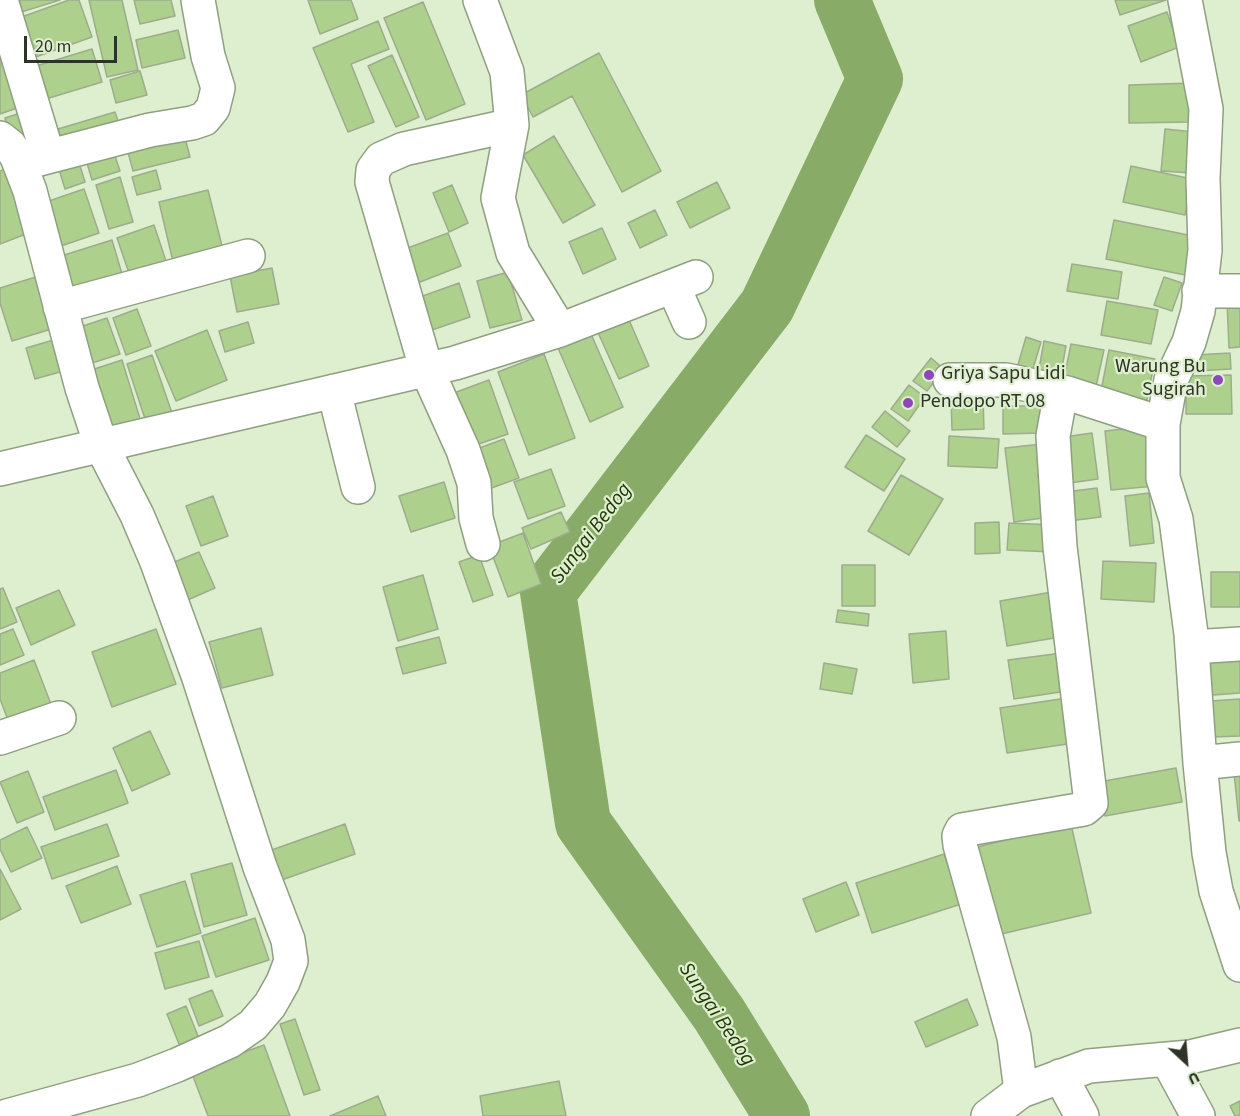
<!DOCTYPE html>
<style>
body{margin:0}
#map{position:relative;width:1240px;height:1116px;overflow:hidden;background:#deefcf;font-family:"Source Sans 3",sans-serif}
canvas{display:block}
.north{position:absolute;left:1156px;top:1032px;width:60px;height:60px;-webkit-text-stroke:4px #deefcf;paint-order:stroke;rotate:154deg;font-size:16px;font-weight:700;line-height:24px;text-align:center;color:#2d3427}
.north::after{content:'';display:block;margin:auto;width:21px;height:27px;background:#2d3427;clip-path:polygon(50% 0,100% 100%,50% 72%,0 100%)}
.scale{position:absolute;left:24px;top:36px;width:93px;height:27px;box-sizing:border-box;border:3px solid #2d3427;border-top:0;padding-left:8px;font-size:18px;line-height:21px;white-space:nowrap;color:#2d3427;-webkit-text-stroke:4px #deefcf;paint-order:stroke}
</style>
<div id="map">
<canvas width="1240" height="1116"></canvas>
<div class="north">U</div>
<div class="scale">20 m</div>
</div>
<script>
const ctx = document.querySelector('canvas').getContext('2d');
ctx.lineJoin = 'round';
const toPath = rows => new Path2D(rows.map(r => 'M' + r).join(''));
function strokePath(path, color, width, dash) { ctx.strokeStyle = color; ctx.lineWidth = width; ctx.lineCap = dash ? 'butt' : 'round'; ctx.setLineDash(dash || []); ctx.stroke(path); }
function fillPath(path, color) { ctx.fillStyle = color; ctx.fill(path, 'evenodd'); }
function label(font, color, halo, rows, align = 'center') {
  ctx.font = font + ' "Source Sans 3",sans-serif'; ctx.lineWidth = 4.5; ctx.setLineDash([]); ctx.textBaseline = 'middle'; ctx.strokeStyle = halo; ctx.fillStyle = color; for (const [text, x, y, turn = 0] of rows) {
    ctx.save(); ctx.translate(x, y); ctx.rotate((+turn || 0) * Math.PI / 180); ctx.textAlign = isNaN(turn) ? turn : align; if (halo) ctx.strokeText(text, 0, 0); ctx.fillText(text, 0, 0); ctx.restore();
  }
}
strokePath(toPath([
 [782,1116,719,1014,583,823,548,592,767,306,875,79,842,0]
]), '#89ab68', 56);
const building = toPath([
 [14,0,60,0,18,13,14,0],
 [69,0,79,0,92,37,30,59,16,19,69,0],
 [89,0,122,0,138,70,107,77,89,0],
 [134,0,171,0,175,16,140,24,134,0],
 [308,0,351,0,358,19,320,34,308,0],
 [1115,0,1166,0,1120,15,1115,0],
 [423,2,465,104,426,120,384,18,423,2],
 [1167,12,1179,47,1141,62,1128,26,1167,12],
 [378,21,389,49,351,64,374,122,348,132,313,48,378,21],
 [178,30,185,58,142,68,136,40,178,30],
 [0,48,20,107,0,114,0,48],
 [92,49,102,82,36,102,26,69,92,49],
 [599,53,661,171,622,192,572,96,533,117,521,95,599,53],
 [392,55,419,117,396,127,368,66,392,55],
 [140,71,147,95,116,103,110,80,140,71],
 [1192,83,1192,122,1129,123,1129,85,1192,83],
 [30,110,40,143,15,151,5,118,30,110],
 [115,112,120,127,62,144,58,129,115,112],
 [182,126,190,157,133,171,125,141,182,126],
 [1165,129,1195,132,1191,173,1161,171,1165,129],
 [554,136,595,205,563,223,523,155,554,136],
 [111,144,120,171,92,180,84,153,111,144],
 [75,150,85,182,65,189,55,156,75,150],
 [15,165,39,229,0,244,0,171,15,165],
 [1131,166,1192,179,1185,215,1123,202,1131,166],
 [156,170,161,189,137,195,132,177,156,170],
 [120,177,133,222,109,229,96,185,120,177],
 [717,182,730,208,690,228,677,202,717,182],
 [452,185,468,223,449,232,433,193,452,185],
 [84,189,99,233,61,246,46,202,84,189],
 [208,190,224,254,174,266,159,202,208,190],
 [655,210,667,235,640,248,628,223,655,210],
 [1114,220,1198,237,1190,276,1106,259,1114,220],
 [154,225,166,261,129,273,117,238,154,225],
 [602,228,616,259,583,274,569,242,602,228],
 [448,233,461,266,410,286,397,252,448,233],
 [112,240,122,274,71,290,61,256,112,240],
 [1072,264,1122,272,1118,299,1067,291,1072,264],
 [272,268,279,304,237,312,230,276,272,268],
 [508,272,522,320,490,328,477,281,508,272],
 [42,275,58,327,12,341,0,303,0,288,42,275],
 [1164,277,1182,283,1172,311,1154,305,1164,277],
 [459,283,470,317,432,330,420,297,459,283],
 [1107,301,1158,310,1151,344,1101,335,1107,301],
 [1240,301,1240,347,1229,348,1227,302,1240,301],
 [137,309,151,346,126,355,113,318,137,309],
 [626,313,649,366,619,379,595,326,626,313],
 [107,318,120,354,86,365,74,329,107,318],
 [248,322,254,343,225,352,219,331,248,322],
 [207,330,227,380,176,401,155,351,207,330],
 [591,334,623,407,590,422,558,348,591,334],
 [1026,337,1041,342,1032,372,1017,368,1026,337],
 [57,339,67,370,35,379,26,348,57,339],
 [1044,341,1066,346,1059,384,1037,380,1044,341],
 [1071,344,1104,350,1095,391,1063,384,1071,344],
 [1109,350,1155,359,1147,400,1101,391,1109,350],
 [1230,353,1231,369,1195,371,1194,355,1230,353],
 [544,354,575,438,529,455,498,372,544,354],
 [152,355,172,413,146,422,127,364,152,355],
 [931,358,944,369,927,391,913,381,931,358],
 [122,360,141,422,102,435,82,373,122,360],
 [1231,375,1232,414,1186,414,1186,376,1231,375],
 [489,380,508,434,470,447,451,394,489,380],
 [909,385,925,397,908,421,891,409,909,385],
 [983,396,984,429,952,430,951,398,983,396],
 [1003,406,1041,406,1041,433,1003,434,1003,406],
 [885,411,910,431,897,447,872,427,885,411],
 [1150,426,1156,486,1111,490,1105,431,1150,426],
 [1092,433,1098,479,1070,483,1064,437,1092,433],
 [866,435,905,459,884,491,845,467,866,435],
 [949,436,999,439,997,468,948,466,949,436],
 [504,439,519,478,486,490,471,451,504,439],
 [1042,444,1050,517,1014,522,1005,448,1042,444],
 [551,469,565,506,528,519,514,482,551,469],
 [901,475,943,499,909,555,868,531,901,475],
 [444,482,455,518,411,532,399,496,444,482],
 [1097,488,1101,517,1069,521,1065,492,1097,488],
 [1149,493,1154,543,1130,546,1125,496,1149,493],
 [213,496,228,536,201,546,186,506,213,496],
 [561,512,570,532,531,549,522,528,561,512],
 [999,522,1000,553,975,554,975,523,999,522],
 [1009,523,1055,525,1053,552,1007,550,1009,523],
 [523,533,541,584,508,597,489,546,523,533],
 [199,552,215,588,183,602,167,565,199,552],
 [479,555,493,595,473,602,459,562,479,555],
 [1103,561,1156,563,1154,602,1101,599,1103,561],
 [842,565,875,565,875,606,842,606,842,565],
 [1211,572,1240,572,1240,607,1211,607,1211,572],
 [423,575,438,629,398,641,383,587,423,575],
 [3,588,17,622,0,629,0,589,3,588],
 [59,590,75,625,31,645,16,608,59,590],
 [1052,592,1060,637,1007,646,1000,601,1052,592],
 [838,610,869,614,868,626,836,622,838,610],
 [261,628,273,675,222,688,209,642,261,628],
 [13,629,24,655,0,665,0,634,13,629],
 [156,629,176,684,112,707,92,652,156,629],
 [946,631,949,679,913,683,909,634,946,631],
 [439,637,446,663,403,674,396,648,439,637],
 [1240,648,1240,693,1201,696,1198,651,1240,648],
 [1062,653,1067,691,1014,699,1008,660,1062,653],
 [34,660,54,712,11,728,0,699,0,673,34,660],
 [824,663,857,669,852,694,820,689,824,663],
 [1067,698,1074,743,1007,753,1000,708,1067,698],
 [1240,699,1240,736,1213,737,1211,701,1240,699],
 [150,731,170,774,132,791,113,748,150,731],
 [1176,768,1182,802,1105,816,1099,782,1176,768],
 [116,770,128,803,55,830,43,797,116,770],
 [28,771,44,812,17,823,0,782,28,771],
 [1234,773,1240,773,1240,821,1239,821,1234,773],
 [107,824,119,856,52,879,41,847,107,824],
 [345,824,355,854,276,882,266,852,345,824],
 [1071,824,1091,913,997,935,977,847,1071,824],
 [27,827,42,858,11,872,0,849,0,840,27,827],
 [944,854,961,904,872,933,856,883,944,854],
 [232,863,247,915,204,927,191,874,232,863],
 [117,866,131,904,81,923,66,886,117,866],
 [0,869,21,909,0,920,0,869],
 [185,881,201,933,157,947,140,895,185,881],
 [846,882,859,915,816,932,803,899,846,882],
 [255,918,269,960,216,977,202,936,255,918],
 [199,941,209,977,165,989,155,953,199,941],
 [212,990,223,1016,199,1026,189,999,212,990],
 [967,999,978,1025,926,1047,915,1022,967,999],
 [186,1006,200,1041,181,1049,167,1014,186,1006],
 [295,1019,320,1090,304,1095,280,1024,295,1019],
 [264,1045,290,1116,208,1116,191,1071,264,1045],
 [559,1081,566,1116,483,1116,480,1096,559,1081],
 [378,1096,386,1116,330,1116,378,1096],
 [1240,1101,1240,1116,1235,1116,1230,1106,1240,1101]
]);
fillPath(building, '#add08c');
strokePath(building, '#9cac8d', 1.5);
const minor = toPath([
 [1,0,48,156],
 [1185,0,1206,109,1203,178,1205,250,1198,311,1189,342,1171,380,1163,424,1163,478,1176,519,1191,634,1200,763,1209,853,1216,891,1240,965],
 [0,138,10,146,17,157,30,191,82,388,101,445,137,515,157,562,198,675,260,867,288,940,291,961,283,982,270,1005,253,1025,230,1041,177,1065,138,1080,7,1116],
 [20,164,150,130,192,123,204,119,213,108,218,88,208,56,198,0],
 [673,286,689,322],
 [1199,291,1240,291],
 [60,307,248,256],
 [560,330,696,277],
 [950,380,1006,380,1067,393,1163,424],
 [334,391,358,487],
 [0,469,455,363,560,330,513,253,498,198,512,125,507,72,480,0],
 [483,544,476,518,474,483,463,450,426,368,372,182,373,170,381,159,404,149,512,125],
 [1192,647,1240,644],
 [0,738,59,718],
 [1200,763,1240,759],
 [1167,1059,1198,1116],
 [1060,1076,1082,1116],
 [1021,1091,1014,1037,960,845,959,836,962,830,1084,809,1091,803,1060,547,1053,436,1061,392],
 [988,1116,1021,1091,1089,1066,1190,1057,1240,1045]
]);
strokePath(minor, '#8f9f81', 36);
strokePath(minor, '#fff', 33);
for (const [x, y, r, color] of [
 [929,375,6,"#8e47ba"],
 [1218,380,6,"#8e47ba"],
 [908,403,6,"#8e47ba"]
]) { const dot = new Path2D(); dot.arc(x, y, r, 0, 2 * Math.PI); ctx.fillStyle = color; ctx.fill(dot); strokePath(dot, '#deefcf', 2); }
label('20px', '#2d3427', '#deefcf', [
 ["Warung Bu",1206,368,"right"],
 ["Sugirah",1206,391,"right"],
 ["Griya Sapu Lidi",941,375],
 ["Pendopo RT 08",920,403]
], 'left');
label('italic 21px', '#223806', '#deefcf', [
 ["Sungai Bedog",592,534,-53],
 ["Sungai Bedog",716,1015,56]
]);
</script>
